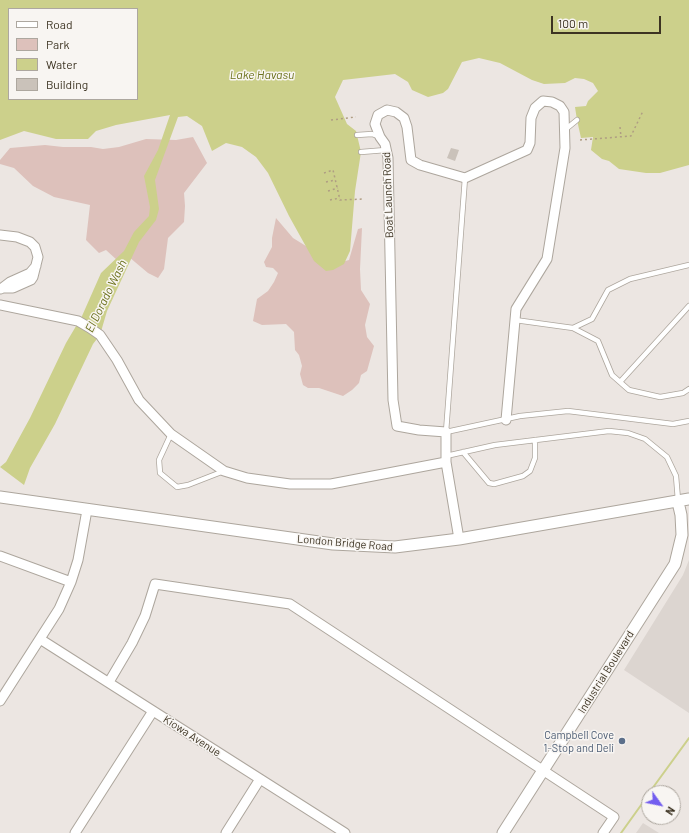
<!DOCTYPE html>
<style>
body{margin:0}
#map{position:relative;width:689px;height:833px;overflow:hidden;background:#ece6e2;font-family:Barlow,sans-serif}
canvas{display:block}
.legend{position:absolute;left:8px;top:8px;width:130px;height:92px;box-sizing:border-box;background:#f8f5f2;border:1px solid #ada79f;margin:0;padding:5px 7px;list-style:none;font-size:12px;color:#3c3322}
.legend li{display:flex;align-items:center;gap:8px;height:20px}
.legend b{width:20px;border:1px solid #ada79f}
.north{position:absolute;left:641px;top:785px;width:40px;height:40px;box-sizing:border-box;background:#f8f5f2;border:1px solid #ada79f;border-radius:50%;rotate:123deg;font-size:11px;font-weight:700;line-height:16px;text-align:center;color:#3c3322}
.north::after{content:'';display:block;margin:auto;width:14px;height:18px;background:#725def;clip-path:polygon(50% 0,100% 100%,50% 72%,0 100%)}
.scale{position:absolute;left:551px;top:16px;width:110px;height:18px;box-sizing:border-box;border:2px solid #3c3322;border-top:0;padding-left:5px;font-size:12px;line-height:14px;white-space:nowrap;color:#3c3322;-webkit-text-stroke:3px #f8f5f2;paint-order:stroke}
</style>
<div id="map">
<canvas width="689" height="833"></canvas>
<ul class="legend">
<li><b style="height:5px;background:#fff"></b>Road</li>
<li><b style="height:11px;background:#ddc1bb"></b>Park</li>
<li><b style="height:11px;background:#ccd08b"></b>Water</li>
<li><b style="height:11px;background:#cac2ba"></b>Building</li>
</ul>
<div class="north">N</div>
<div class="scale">100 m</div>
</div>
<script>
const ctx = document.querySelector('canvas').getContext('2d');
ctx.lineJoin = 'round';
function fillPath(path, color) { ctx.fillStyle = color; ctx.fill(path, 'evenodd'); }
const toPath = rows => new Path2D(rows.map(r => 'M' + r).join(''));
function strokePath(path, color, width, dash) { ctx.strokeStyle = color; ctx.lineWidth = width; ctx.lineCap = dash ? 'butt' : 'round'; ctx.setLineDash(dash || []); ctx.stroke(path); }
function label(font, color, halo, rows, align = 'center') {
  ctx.font = font + ' Barlow,sans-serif'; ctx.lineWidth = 3; ctx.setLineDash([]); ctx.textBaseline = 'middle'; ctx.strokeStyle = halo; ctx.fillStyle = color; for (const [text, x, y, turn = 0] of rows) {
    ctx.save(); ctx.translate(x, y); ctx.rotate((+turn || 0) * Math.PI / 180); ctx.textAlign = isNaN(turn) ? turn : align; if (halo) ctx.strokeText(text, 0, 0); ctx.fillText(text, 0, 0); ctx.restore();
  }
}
fillPath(toPath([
 [689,560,689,713,624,670,683,575],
 [643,823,659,833,636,833]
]), '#dcd5d0');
fillPath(toPath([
 [193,137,207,163,184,193,185,206,184,222,168,238,164,269,158,278,148,273,129,257,118,261,106,250,99,253,86,240,90,205,54,197,33,186,14,168,0,164,0,160,10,148,45,145,63,147,91,147,103,149,119,147,146,139,176,140],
 [276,218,293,238,335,264,349,260,358,229,362,228,360,269,361,290,370,304,365,325,367,337,374,346,367,371,361,375,359,383,352,390,343,396,319,388,308,388,303,385,300,374,302,366,299,355,295,350,294,332,286,324,262,325,253,321,257,299,268,291,274,282,278,273,273,268,266,267,264,262,272,247,272,238]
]), '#ddc1bb');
fillPath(toPath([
 [0,0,689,0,689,165,660,173,646,173,619,169,609,161,602,159,591,150,593,137,581,138,577,120,575,107,586,106,588,101,598,91,593,83,584,79,575,78,565,83,544,84,532,80,500,63,479,58,462,62,448,89,443,93,428,97,412,90,408,82,395,74,343,80,335,97,347,124,356,131,361,152,355,191,350,251,344,264,333,270,326,271,314,261,289,216,268,173,256,157,242,147,226,143,212,151,202,126,187,116,178,117,155,180,159,209,156,220,139,242,107,311,100,335,93,344,55,424,30,468,24,485,0,467,6,462,30,418,66,343,82,316,101,273,124,251,134,232,149,216,150,207,144,176,158,150,170,115,116,125,96,131,88,139,56,139,24,131,0,140],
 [9,9,137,9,137,99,9,99]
]), '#ccd08b');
strokePath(toPath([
 [649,793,689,738],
 [621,833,649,794]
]), '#ccd08b', 2);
fillPath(toPath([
 [451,148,459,150,455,161,447,158]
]), '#cac2ba');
const service = toPath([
 [566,129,577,120],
 [357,135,372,134,380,137],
 [361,152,386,150],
 [465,178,446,432,520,416,568,411,673,424,689,421],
 [515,320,573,328,598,341,612,375,629,390,660,397,683,393,689,389],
 [573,328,592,319,608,290,630,279,689,265],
 [620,382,689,306],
 [171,434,159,460,160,473,177,487,188,485,224,471],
 [463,452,489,483,494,484,523,476,530,471,535,458,535,440],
 [446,456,495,445,609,431,628,433,645,439,667,457,676,476,678,500]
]);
const minor = toPath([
 [0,235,17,237,30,242,35,247,38,257,33,277,31,280,13,288,2,288],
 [1,289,10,282,30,273,36,266],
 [0,305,78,321,90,328,100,335,117,360,139,400,171,434,224,471,247,478,290,484,331,484,446,462],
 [459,539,446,462,446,432,419,430,397,426,393,400,388,158,385,144,380,137,375,124,378,115,387,110,396,112,404,118,407,127,411,160,420,165,465,178,527,150,530,143,531,118,535,108,543,101,552,102,560,106,564,112,565,148,547,259,516,309,506,420],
 [0,556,71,582],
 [40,639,345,833],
 [109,682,132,643,145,616,155,584,290,604,614,817,603,833],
 [0,701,59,609,71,582,78,560,87,510],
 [75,833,153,711],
 [226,833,260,779]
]);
const tertiary = toPath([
 [0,497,333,544,395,547,459,539,689,499],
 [503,833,675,564,682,535,681,515,678,502]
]);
strokePath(service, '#ada69d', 6);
strokePath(minor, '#ada69d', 11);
strokePath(tertiary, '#ada69d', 13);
strokePath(toPath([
 [331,120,356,117],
 [620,127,621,137],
 [580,140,631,136,643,111],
 [324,173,333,170,340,200,364,199],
 [326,182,335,180],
 [328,191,338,188],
 [330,200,340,198]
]), '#af9d83', 1.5, [2, 3]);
strokePath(service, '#fff', 4.5);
strokePath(minor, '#fff', 9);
strokePath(tertiary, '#fff', 11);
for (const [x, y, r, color] of [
 [622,741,4,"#5c6f8a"]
]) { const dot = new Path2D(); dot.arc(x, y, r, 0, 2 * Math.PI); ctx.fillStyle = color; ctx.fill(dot); strokePath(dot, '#f8f5f2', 1.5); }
label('11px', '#3c3322', '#f8f5f2', [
 ["Boat Launch Road",388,195,-92],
 ["London Bridge Road",345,543,5],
 ["Industrial Boulevard",606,672,-58],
 ["Kiowa Avenue",192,736,33]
]);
label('11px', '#4e5e75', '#f8f5f2', [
 ["Campbell Cove",614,735],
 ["1-Stop and Deli",614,748]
], 'right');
label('italic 12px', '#6c721d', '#f8f5f2', [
 ["Lake Havasu",262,75],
 ["El Dorado Wash",106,296,-64]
]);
</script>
